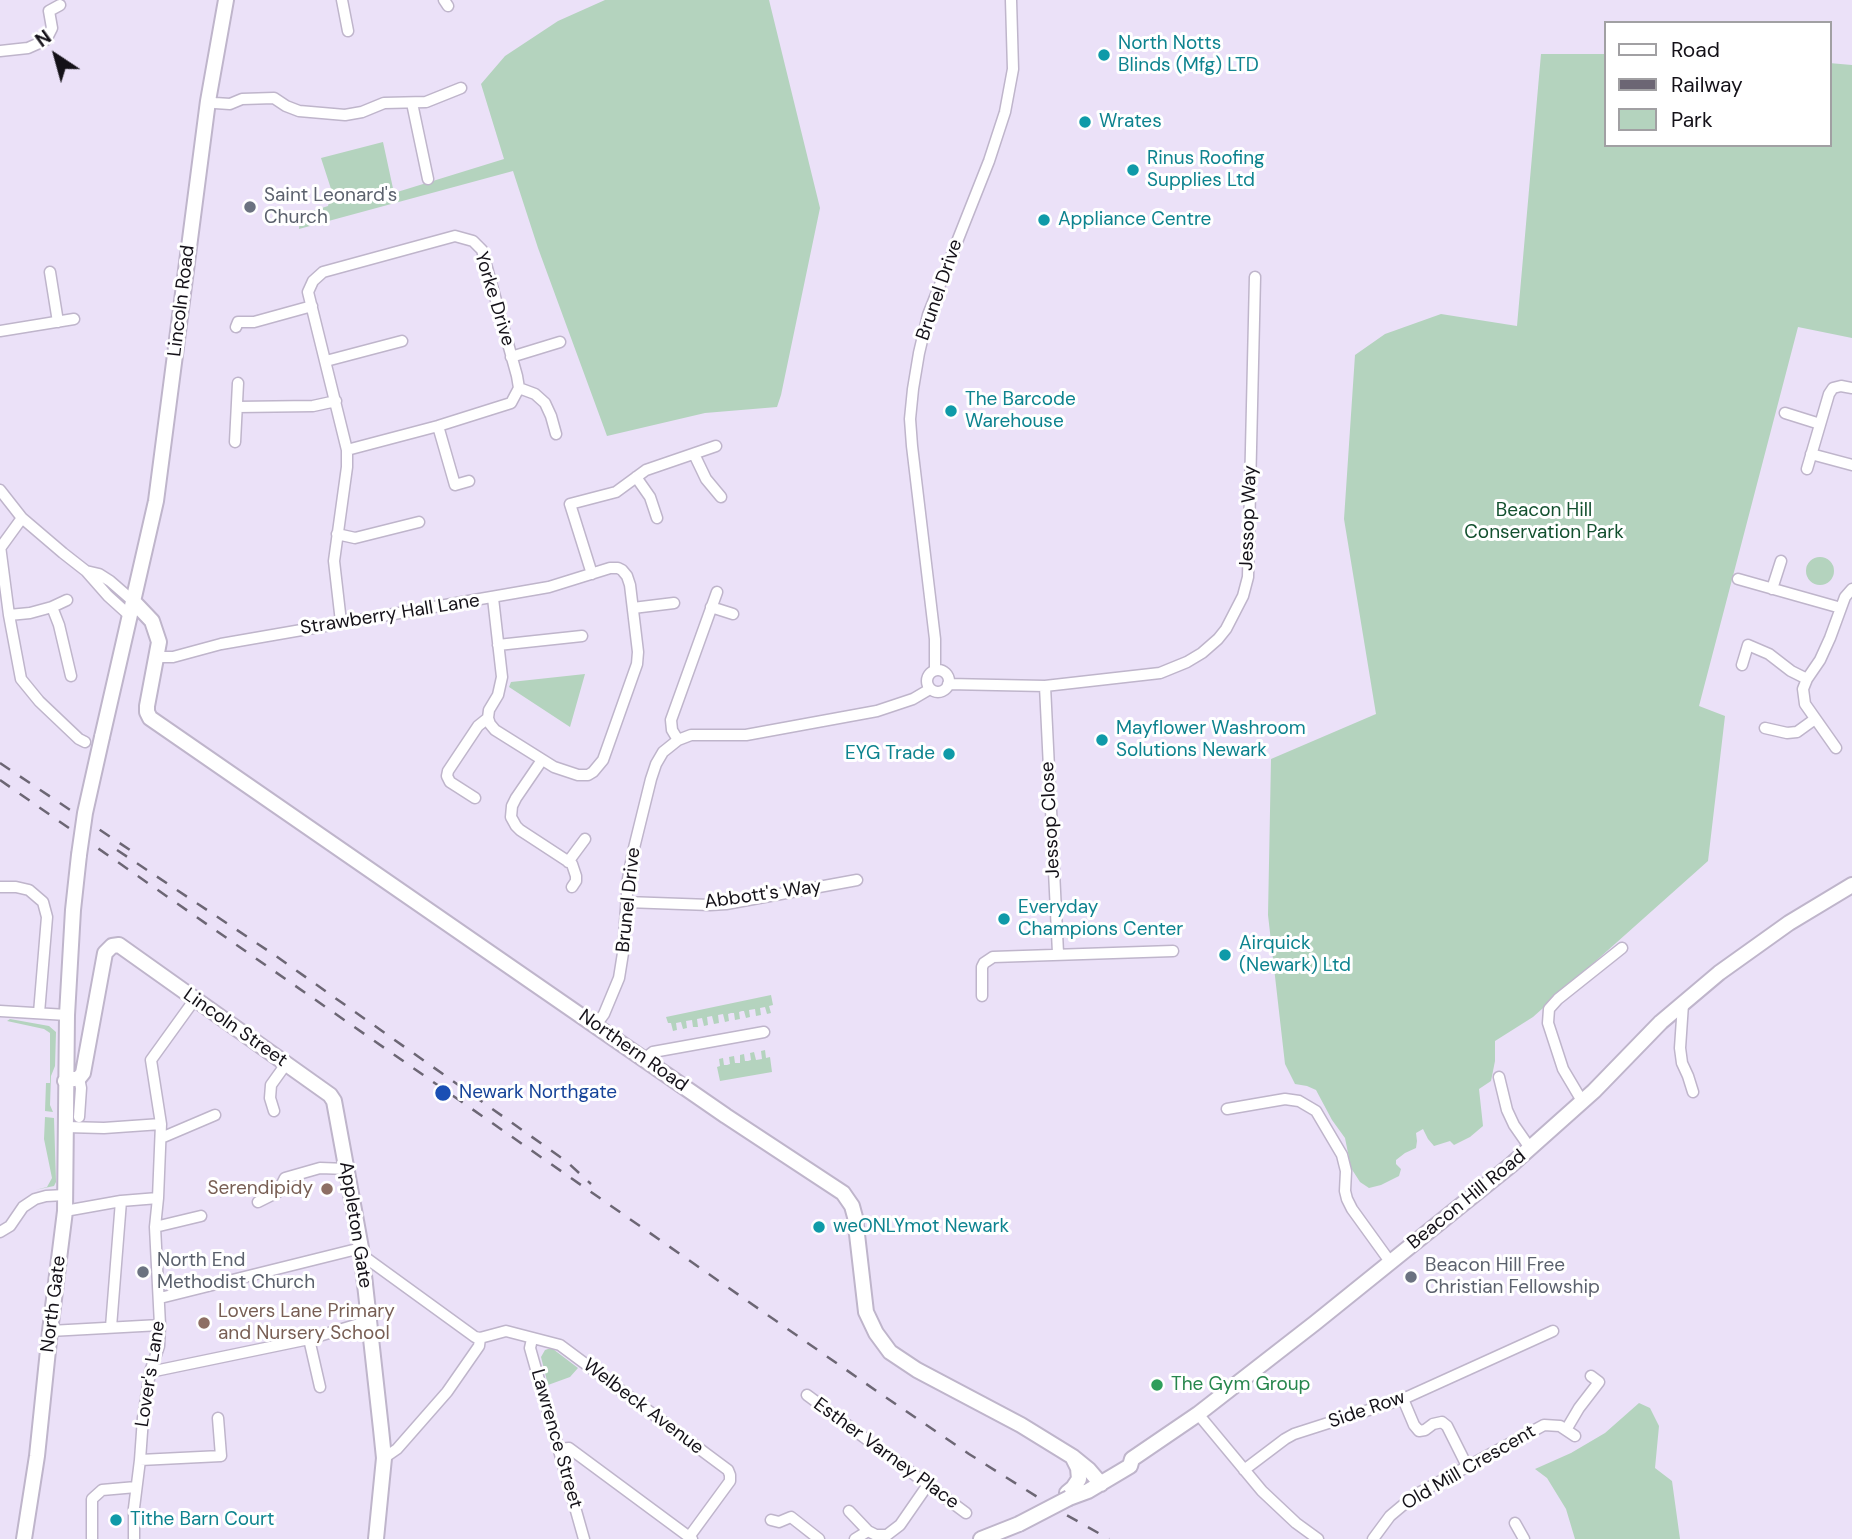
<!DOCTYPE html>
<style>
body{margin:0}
#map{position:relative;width:1852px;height:1539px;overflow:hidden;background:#ebe1f8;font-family:"DM Sans",sans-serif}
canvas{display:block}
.legend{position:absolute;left:1604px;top:21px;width:228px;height:126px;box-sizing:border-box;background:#fff;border:2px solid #a1a0a3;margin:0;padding:9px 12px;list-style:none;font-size:21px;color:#141118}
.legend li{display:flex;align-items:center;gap:14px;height:35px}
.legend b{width:35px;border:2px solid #a1a0a3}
.north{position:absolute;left:21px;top:21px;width:70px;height:70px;-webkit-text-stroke:5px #fff;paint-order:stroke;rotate:324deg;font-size:19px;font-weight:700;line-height:28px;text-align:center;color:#141118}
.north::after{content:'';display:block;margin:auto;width:24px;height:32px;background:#141118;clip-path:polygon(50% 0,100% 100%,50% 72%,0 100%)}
</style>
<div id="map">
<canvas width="1852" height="1539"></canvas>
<ul class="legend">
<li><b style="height:9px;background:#fff"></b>Road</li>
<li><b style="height:9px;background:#6c6674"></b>Railway</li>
<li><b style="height:19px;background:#b4d3be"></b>Park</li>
</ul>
<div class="north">N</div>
</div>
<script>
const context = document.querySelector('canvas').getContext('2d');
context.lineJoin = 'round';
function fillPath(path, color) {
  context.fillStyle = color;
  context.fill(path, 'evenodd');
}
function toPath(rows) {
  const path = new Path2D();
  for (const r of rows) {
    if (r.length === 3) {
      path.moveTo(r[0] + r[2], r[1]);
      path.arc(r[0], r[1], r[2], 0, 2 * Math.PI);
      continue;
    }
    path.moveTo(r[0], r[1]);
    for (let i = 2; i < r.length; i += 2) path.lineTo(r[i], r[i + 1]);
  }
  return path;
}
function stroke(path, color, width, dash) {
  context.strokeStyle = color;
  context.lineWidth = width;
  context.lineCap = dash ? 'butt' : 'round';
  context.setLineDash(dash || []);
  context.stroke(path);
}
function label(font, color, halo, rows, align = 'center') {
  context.font = font + ' "DM Sans",sans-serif';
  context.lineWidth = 6;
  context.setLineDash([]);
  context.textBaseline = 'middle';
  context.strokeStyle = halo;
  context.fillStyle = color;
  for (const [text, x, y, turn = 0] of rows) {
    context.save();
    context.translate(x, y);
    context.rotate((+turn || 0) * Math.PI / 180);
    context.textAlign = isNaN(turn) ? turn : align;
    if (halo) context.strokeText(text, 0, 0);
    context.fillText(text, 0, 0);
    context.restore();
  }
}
fillPath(toPath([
 [605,0,769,0,820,208,781,395,777,407,705,413,607,436,538,248,513,171,299,229,300,215,328,206,332,192,321,158,383,142,394,193,504,159,481,84,505,56,558,21],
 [1541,54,1605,54,1605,145,1829,145,1829,63,1852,65,1852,338,1798,327,1699,706,1725,716,1708,861,1533,1017,1495,1041,1495,1061,1491,1081,1479,1089,1483,1126,1470,1137,1454,1145,1450,1141,1434,1146,1428,1139,1423,1129,1416,1133,1417,1141,1416,1148,1405,1153,1396,1160,1396,1164,1401,1169,1399,1176,1381,1185,1369,1188,1360,1182,1351,1168,1345,1138,1332,1120,1316,1090,1307,1086,1295,1084,1285,1064,1268,915,1271,759,1376,714,1344,519,1355,355,1385,334,1441,314,1517,326],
 [1820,571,14],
 [585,674,570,727,509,687,511,682],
 [771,995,773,1005,769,1006,771,1013,767,1014,765,1007,760,1008,761,1015,756,1016,755,1009,749,1010,750,1017,746,1018,744,1011,742,1011,739,1012,740,1019,735,1020,734,1013,731,1013,728,1014,729,1021,725,1022,723,1014,718,1015,719,1023,714,1024,712,1016,707,1017,708,1025,704,1026,702,1018,697,1019,698,1027,693,1027,692,1020,686,1021,687,1028,683,1029,681,1022,676,1023,677,1030,673,1031,671,1023,668,1023,666,1017],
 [10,1019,49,1026,56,1032,55,1066,51,1076,50,1105,53,1112,45,1111,46,1083,50,1083,50,1033,44,1029,7,1021],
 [765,1050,766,1058,770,1057,772,1072,720,1081,717,1067,720,1066,719,1059,723,1058,724,1065,727,1065,730,1064,729,1057,734,1056,735,1063,740,1063,740,1055,744,1054,745,1061,748,1061,751,1060,750,1053,754,1052,756,1060,762,1059,761,1051],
 [45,1117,54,1118,56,1182,54,1186,35,1190,47,1187,52,1178,44,1139],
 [548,1349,553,1349,578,1368,570,1377,548,1385,541,1357,545,1350],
 [1639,1403,1650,1408,1659,1426,1655,1468,1672,1481,1680,1539,1575,1539,1566,1509,1547,1478,1535,1469,1571,1453,1605,1433]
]), '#b4d3be');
const street = toPath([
 [342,0,348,31],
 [444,0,448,6],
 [0,51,28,48,46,40,52,28,49,11,60,5],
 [208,101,215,103,230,104,242,99,274,98,286,106,299,111,345,115,362,112,384,103,426,102,461,88],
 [412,103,428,179],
 [50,272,58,322],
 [236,327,238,322,254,322,312,306],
 [0,331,74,319],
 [511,357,560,342],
 [326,361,402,341],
 [519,388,535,394,545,403,551,416,556,434],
 [237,407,313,406,336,401],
 [1785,413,1820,424],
 [438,426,455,485,469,481],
 [235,442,238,383],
 [694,454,706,479,721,497],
 [1811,454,1852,465],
 [1807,469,1829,394,1833,388,1841,386,1852,388],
 [636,477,650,497,657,518],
 [0,490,22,518,63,553,86,571,99,574,110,581,133,601],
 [337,534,355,538,419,522],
 [0,546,9,615,21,679,39,701,79,739,85,742],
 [1,547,22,518],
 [86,571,108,596,129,615],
 [592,574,570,504,616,492,646,470,716,446],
 [1738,579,1841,608],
 [1772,589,1781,561],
 [52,607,67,600],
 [711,607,733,614],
 [633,608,674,603],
 [9,615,30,613,52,607,59,625,71,676],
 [341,622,334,561,347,467,347,450,308,292,313,281,323,272,455,236,473,241,482,250,517,376,519,388,511,403,438,426,347,450],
 [498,645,582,636],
 [157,657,173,657,221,644,549,587,610,568,618,568,622,570,627,576,630,585,638,652,637,664,603,760,593,772,588,775,578,775,554,767,495,730,490,724,488,718,489,710,498,695,502,677,493,598],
 [1742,665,1748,645,1769,654,1791,671,1807,679],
 [935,670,935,639,912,446,910,419,913,389,919,353,928,315,989,161,1005,112,1013,69,1011,0],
 [938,681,11],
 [948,684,1045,686,1160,673,1187,662,1202,653,1218,639,1226,629,1243,596,1248,577,1255,277],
 [1045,686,1058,953],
 [1765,728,1787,733,1797,732,1815,719],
 [678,740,672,730,671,720,717,592],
 [1836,748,1805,704,1803,689,1807,679,1820,660,1830,638,1845,597,1852,589],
 [542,760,516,798,512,806,511,817,516,826,520,830,572,864,576,876,576,881,572,887],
 [475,798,450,782,447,776,448,771,478,726,488,718],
 [568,862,585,839],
 [0,887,16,887,29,890,43,902,47,917,39,1013],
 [626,902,710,905,726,904,857,880],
 [982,996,982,967,984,963,993,957,1173,951],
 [1683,1004,1680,1048,1682,1063,1688,1076,1693,1092],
 [0,1011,67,1015],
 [596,1025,604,1014,619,978,623,953,628,879,633,852,651,779,656,764,663,752,678,740,691,735,746,735,877,711,913,699,930,689],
 [644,1059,653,1052,764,1032],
 [1499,1077,1507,1110,1514,1125,1530,1148],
 [79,1078,81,1088,79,1117],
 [1582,1101,1563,1069,1548,1023,1549,1009,1558,999,1622,948],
 [1227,1109,1285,1099,1299,1101,1316,1111,1342,1155,1346,1171,1345,1191,1347,1199,1352,1209,1391,1263],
 [274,1111,270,1098,271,1085,286,1064],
 [66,1127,104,1128,161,1124],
 [161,1138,215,1115],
 [258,1202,278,1192,285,1178,320,1168,347,1169],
 [65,1211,121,1201,158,1198],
 [155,1227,201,1216],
 [0,1232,10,1226,23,1207,35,1199,46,1196,65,1195],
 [362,1255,475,1337,480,1338],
 [160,1298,361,1248],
 [111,1327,121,1201],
 [50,1331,160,1325],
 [480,1338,506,1331,560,1345,728,1470,730,1475,730,1481,689,1537],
 [309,1339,320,1387],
 [532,1339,530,1348,584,1539],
 [150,1372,309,1339,369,1321],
 [807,1395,966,1513],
 [1403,1399,1414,1425,1419,1431,1425,1430,1433,1424,1442,1422,1447,1426,1467,1466],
 [1198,1414,1262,1491,1296,1523,1318,1539],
 [1566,1430,1579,1408,1599,1382,1591,1376],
 [559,1449,569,1448,692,1539],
 [384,1458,397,1449,447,1392,479,1346,480,1338],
 [140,1460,221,1456,218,1418],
 [1244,1470,1285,1439,1294,1434,1403,1399,1553,1331],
 [849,1511,868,1531,855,1539],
 [771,1520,779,1522,791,1517,819,1539],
 [1515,1523,1524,1539],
 [868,1531,876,1535,887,1535,900,1525,927,1486],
 [92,1539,92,1499,102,1490,136,1487],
 [134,1539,134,1508,140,1460,143,1418,150,1372,159,1346,160,1325,155,1227,158,1198,161,1124,151,1060,195,999],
 [1373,1539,1390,1516,1415,1495,1544,1425,1560,1426,1575,1436]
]);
const secondary = toPath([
 [133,601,152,621,159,642,147,706,147,712,150,718,726,1116,843,1193,852,1206,855,1217,866,1312,876,1333,890,1352,917,1370,1021,1425,1073,1457,1089,1470,1101,1484],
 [102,737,156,501,208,101,226,0],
 [65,1081,79,1078,83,1073,105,953,112,946,119,945,330,1095,334,1101,361,1248,381,1429,384,1458,376,1539],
 [1067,1493,1073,1488,1079,1479,1078,1468,1073,1458],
 [1069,1498,1088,1491,1130,1466,1132,1459,1198,1414,1315,1323,1511,1165,1594,1091,1661,1022,1719,973,1789,923,1852,885],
 [24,1539,37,1456,50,1331,65,1211,67,1015,73,910,79,855],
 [981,1539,1019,1524]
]);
stroke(street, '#bfb5cb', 13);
stroke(secondary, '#bfb5cb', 18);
stroke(street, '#fff', 10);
stroke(secondary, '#fff', 14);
stroke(toPath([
 [0,763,130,850],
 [0,780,878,1392,969,1454,1063,1513,1109,1539],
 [117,850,273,954,566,1161,591,1184]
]), '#6c6674', 2.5, [12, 12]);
const secondaryBridge = toPath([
 [79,855,85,813,102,737],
 [1019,1524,1069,1498]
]);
stroke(secondaryBridge, '#bfb5cb', 18, []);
stroke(secondaryBridge, '#fff', 14);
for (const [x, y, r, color] of [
 [1104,55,7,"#0f9aa8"],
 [1085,122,7,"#0f9aa8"],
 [1133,170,7,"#0f9aa8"],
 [250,207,7,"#6b7280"],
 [1044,220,7,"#0f9aa8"],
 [951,411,7,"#0f9aa8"],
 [1102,740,7,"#0f9aa8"],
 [949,754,7,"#0f9aa8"],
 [1004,919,7,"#0f9aa8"],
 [1225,955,7,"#0f9aa8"],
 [443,1093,9,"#1a4fb4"],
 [327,1189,7,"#8d6e63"],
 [819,1227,7,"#0f9aa8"],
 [143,1272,7,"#6b7280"],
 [1411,1277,7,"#6b7280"],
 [204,1323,7,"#8d6e63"],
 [1157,1385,7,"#2e9e5b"],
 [116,1520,7,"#0f9aa8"]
]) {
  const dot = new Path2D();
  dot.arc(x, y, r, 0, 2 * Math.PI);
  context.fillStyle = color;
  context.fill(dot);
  stroke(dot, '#fff', 2.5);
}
label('19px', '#0d838f', '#fff', [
 ["North Notts",1118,44],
 ["Blinds (Mfg) LTD",1118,66],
 ["Wrates",1099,122],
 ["Rinus Roofing",1147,159],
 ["Supplies Ltd",1147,181],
 ["Appliance Centre",1058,220],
 ["The Barcode",965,400],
 ["Warehouse",965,422],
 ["Mayflower Washroom",1116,729],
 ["Solutions Newark",1116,751],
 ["EYG Trade",935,754,"right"],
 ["Everyday",1018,908],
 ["Champions Center",1018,930],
 ["Airquick",1239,944],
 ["(Newark) Ltd",1239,966],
 ["weONLYmot Newark",833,1227],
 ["Tithe Barn Court",130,1520]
], 'left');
label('19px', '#5b616d', '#fff', [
 ["Saint Leonard's",264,196],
 ["Church",264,218],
 ["North End",157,1261],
 ["Methodist Church",157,1283],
 ["Beacon Hill Free",1425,1266],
 ["Christian Fellowship",1425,1288]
], 'left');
label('19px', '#141118', '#fff', [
 ["Brunel Drive",940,290,-71],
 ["Yorke Drive",494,299,73],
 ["Lincoln Road",182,301,-83],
 ["Jessop Way",1249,518,-88],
 ["Strawberry Hall Lane",390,615,-9],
 ["Jessop Close",1051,820,-93],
 ["Abbott's Way",763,895,-8],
 ["Brunel Drive",629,900,-84],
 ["Lincoln Street",235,1028,35],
 ["Northern Road",633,1051,35],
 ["Beacon Hill Road",1467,1200,-39],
 ["Appleton Gate",355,1225,81],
 ["North Gate",54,1304,-83],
 ["Lover's Lane",151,1374,-81],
 ["Welbeck Avenue",643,1407,37],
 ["Side Row",1367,1410,-19],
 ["Lawrence Street",556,1439,74],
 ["Esther Varney Place",886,1454,36],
 ["Old Mill Crescent",1469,1468,-30]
]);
label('19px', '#13502f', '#fff', [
 ["Beacon Hill",1544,511],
 ["Conservation Park",1544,533]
]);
label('19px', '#164399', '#fff', [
 ["Newark Northgate",459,1093]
], 'left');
label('19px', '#785e54', '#fff', [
 ["Serendipidy",313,1189],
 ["Lovers Lane Primary",218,1312,"left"],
 ["and Nursery School",218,1334,"left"]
], 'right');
label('19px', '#27864d', '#fff', [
 ["The Gym Group",1171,1385]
], 'left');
</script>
